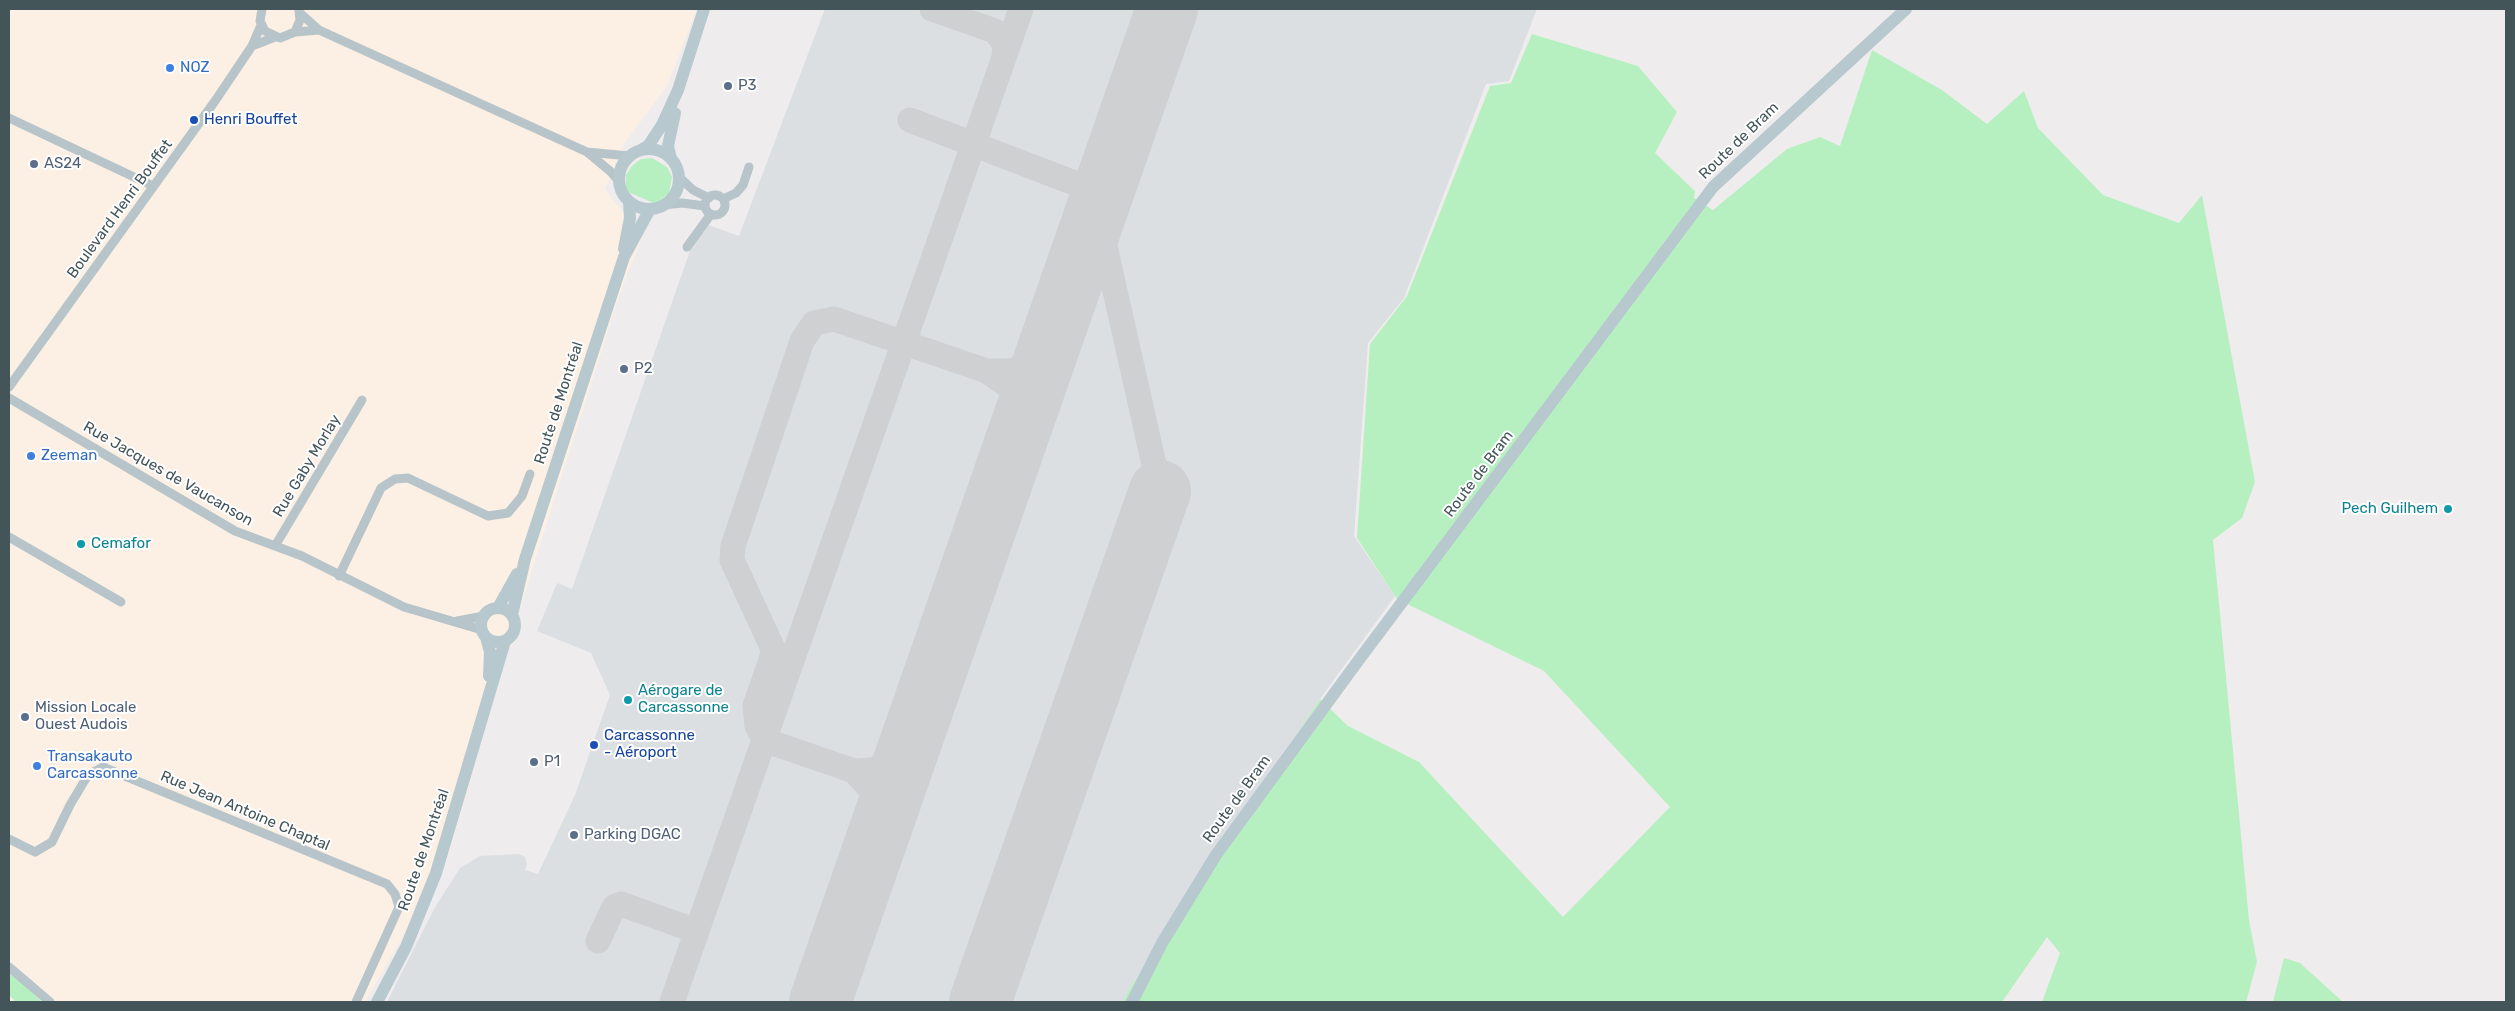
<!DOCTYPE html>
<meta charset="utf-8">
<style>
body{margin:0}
#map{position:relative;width:2515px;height:1011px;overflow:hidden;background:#efeced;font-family:Rubik,sans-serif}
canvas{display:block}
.frame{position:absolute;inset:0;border:10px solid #44555a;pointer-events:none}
</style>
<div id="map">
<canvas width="2515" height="1011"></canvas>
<div class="frame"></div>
</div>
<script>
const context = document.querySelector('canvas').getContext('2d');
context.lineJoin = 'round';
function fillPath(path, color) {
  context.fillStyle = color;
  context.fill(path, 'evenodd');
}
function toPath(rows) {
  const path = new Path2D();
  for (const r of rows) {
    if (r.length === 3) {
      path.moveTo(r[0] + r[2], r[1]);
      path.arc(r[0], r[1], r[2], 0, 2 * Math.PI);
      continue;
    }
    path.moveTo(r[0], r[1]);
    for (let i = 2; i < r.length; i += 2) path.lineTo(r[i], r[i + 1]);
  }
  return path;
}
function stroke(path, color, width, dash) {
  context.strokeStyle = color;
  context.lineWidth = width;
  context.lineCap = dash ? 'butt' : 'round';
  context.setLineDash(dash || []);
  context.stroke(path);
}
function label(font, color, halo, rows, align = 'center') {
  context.font = font + ' Rubik,sans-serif';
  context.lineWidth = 4;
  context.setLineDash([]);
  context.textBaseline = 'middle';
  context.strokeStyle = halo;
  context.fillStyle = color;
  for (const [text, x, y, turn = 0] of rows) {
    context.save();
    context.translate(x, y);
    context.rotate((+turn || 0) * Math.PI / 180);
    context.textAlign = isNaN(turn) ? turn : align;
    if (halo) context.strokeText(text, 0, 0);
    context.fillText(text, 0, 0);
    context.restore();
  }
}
fillPath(toPath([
 [9,9,697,9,667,86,624,144,605,189,642,237,617,302,528,583,447,860,365,1002,9,1002]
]), '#fcefe3');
fillPath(toPath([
 [825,9,1537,9,1509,81,1486,84,1404,298,1368,343,1354,536,1395,596,1320,699,1128,991,1123,1002,387,1002,435,907,460,868,480,856,519,854,525,857,527,864,525,870,538,874,575,795,610,695,591,653,537,631,557,583,572,589,700,222,739,236]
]), '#dbdfe1');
fillPath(toPath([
 [1532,34,1638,66,1677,112,1655,153,1695,191,1694,198,1713,210,1787,149,1820,137,1840,146,1872,50,1942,90,1987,124,2024,91,2038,128,2103,195,2179,223,2202,195,2255,482,2242,518,2213,540,2249,920,2257,962,2246,1002,2042,1002,2060,953,2047,937,2002,1002,1123,1002,1128,991,1320,699,1348,726,1419,762,1563,917,1670,807,1544,671,1397,599,1357,538,1370,344,1407,296,1490,86,1511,83],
 [652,158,667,167,672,177,669,193,656,204,628,192,626,187,626,175,632,166,641,159],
 [2284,958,2300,963,2343,1002,2273,1002],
 [9,973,22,983,42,1002,16,1002,9,995]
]), '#b7f0c0');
stroke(toPath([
 [932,9,995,31,1005,45,1004,57],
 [910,120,1077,184,1091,195,1097,211,1160,491],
 [1077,184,1096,184,1111,169],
 [987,371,1010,371,1024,367,1036,360,1051,342],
 [911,742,900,756,892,762,872,770,854,771,764,740,757,726,755,706,774,651,732,560,733,546,802,341,814,323,834,319,987,371,1007,385,1017,398,1021,415,1020,431],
 [854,771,875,794,879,805,881,827],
 [598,941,612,911,615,906,621,904,688,928,693,928,699,923],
 [672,1002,1021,9]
]), '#ced0d2', 25);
stroke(toPath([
 [820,1002,1167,9],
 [980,1002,1160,491]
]), '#ced0d2', 62);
stroke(toPath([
 [262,9,260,21,265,31,280,38,295,32,300,20,299,11],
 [300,13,319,30,587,152,610,171,619,181],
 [295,32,319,30],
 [252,46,275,37],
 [9,118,153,186],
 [587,152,629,156],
 [678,176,693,190,709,198],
 [715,205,10],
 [723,199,736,193,743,185,749,167],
 [664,205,682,203,705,206],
 [687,247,711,214],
 [9,387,215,101,252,46,261,25],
 [9,398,235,531,302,556,404,607,482,630],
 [9,537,121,602],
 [275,546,362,400],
 [339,576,381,488,395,479,408,478,488,516,508,513,522,496,530,474],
 [457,621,484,616],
 [9,839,35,852,52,842,70,805,88,775,103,767,387,884,395,894,399,907,356,1002],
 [9,967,50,1002]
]), '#b7c5ca', 9);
stroke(toPath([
 [649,179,30],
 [641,150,648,146,662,125,678,90,704,9],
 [671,159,668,146,675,113],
 [624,249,630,218,629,202],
 [498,608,517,574],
 [498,625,17],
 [512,615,525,559,624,257,650,209],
 [486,637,490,652,489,676],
 [377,1002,406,947,436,873,505,641],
 [1132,1002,1162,943,1216,855,1358,661,1713,187,1906,9]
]), '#b7c8cf', 12);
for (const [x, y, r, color] of [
 [170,68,5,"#3f7fe0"],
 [728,86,5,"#5c6f8a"],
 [194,120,5,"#1a4fb4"],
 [34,164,5,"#5c6f8a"],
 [624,369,5,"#5c6f8a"],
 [31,456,5,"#3f7fe0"],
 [2448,509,5,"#0f9aa8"],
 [81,544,5,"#0f9aa8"],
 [628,700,5,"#0f9aa8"],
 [25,717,5,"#5c6f8a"],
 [594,745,5,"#1a4fb4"],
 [534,762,5,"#5c6f8a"],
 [37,766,5,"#3f7fe0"],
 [574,835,5,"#5c6f8a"]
]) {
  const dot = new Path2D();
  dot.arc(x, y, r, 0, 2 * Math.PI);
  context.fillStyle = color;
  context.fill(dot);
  stroke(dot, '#fff', 2);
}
label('15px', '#366cbe', '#fff', [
 ["NOZ",180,68],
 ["Zeeman",41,456],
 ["Transakauto",47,757],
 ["Carcassonne",47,774]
], 'left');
label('15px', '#4e5e75', '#fff', [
 ["P3",738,86],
 ["AS24",44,164],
 ["P2",634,369],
 ["Mission Locale",35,708],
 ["Ouest Audois",35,725],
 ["P1",544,762],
 ["Parking DGAC",584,835]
], 'left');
label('15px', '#164399', '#fff', [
 ["Henri Bouffet",204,120],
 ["Carcassonne",604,736],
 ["- Aéroport",604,753]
], 'left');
label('15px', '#44555a', '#fff', [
 ["Route de Bram",1739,141,-44],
 ["Boulevard Henri Bouffet",120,209,-54],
 ["Route de Montréal",559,403,-72],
 ["Rue Gaby Morlay",307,466,-59],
 ["Rue Jacques de Vaucanson",168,474,30],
 ["Route de Bram",1479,474,-53],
 ["Route de Bram",1237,799,-54],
 ["Rue Jean Antoine Chaptal",245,811,23],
 ["Route de Montréal",424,850,-71]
]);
label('15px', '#0d838f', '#fff', [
 ["Pech Guilhem",2438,509,"right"],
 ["Cemafor",91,544],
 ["Aérogare de",638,691],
 ["Carcassonne",638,708]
], 'left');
</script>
